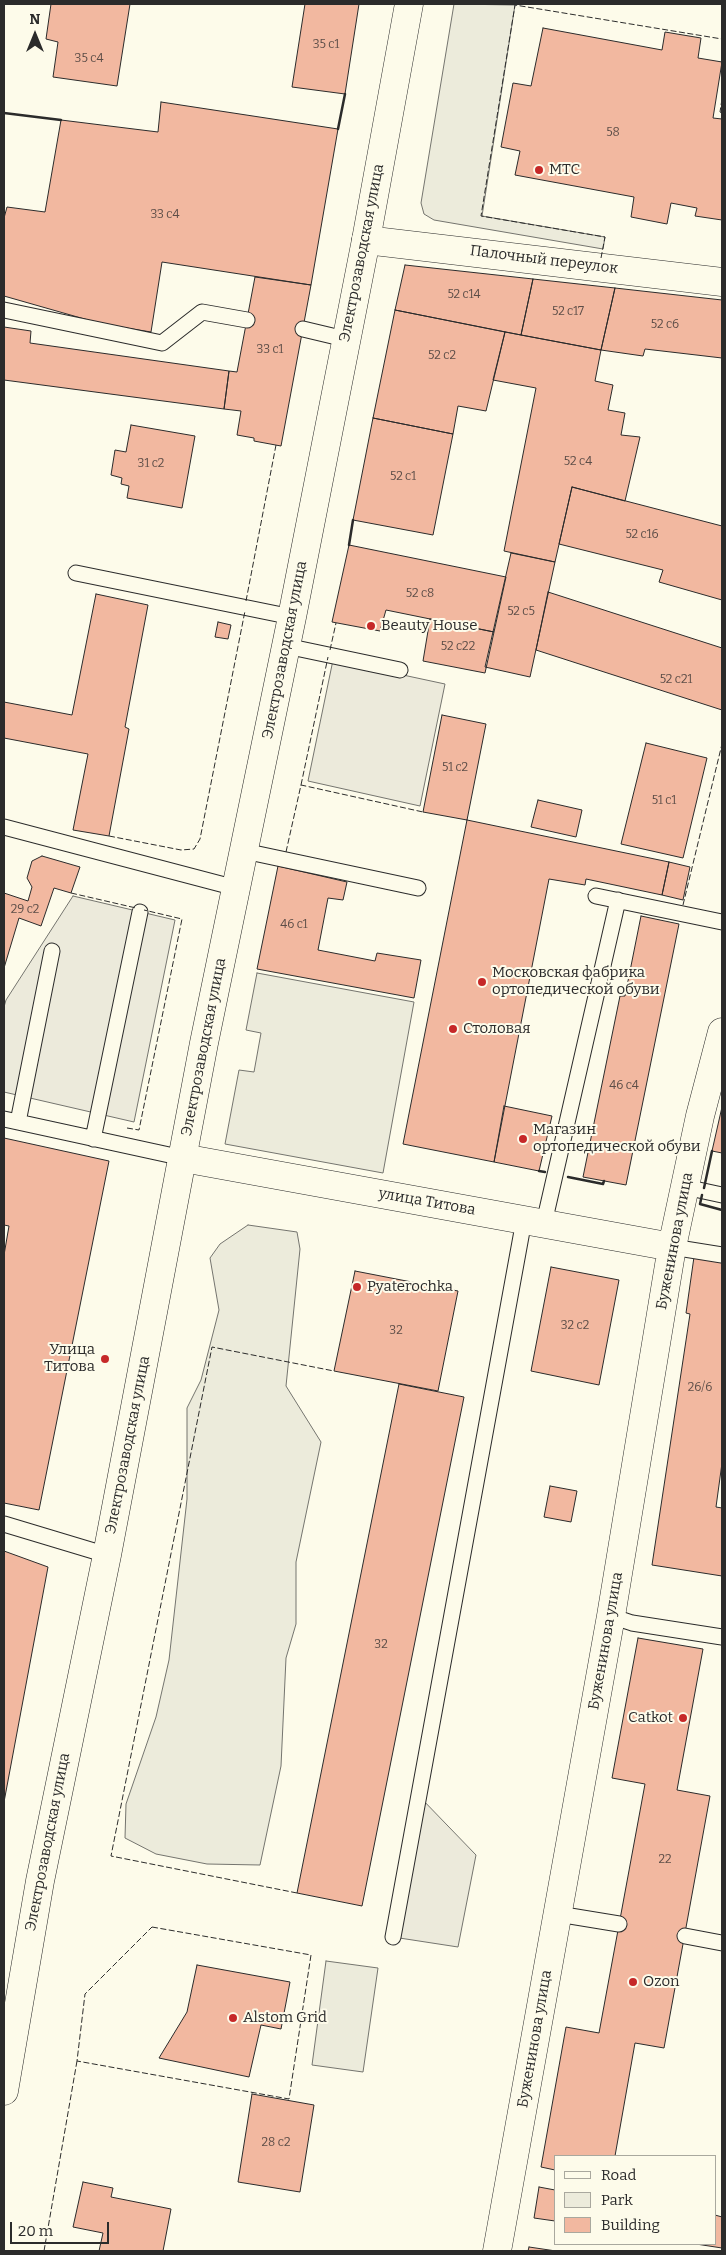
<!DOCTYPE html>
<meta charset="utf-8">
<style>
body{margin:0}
#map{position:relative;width:726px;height:2255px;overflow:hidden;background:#fdfbea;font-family:Bitter,serif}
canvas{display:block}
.frame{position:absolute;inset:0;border:5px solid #2b2b2b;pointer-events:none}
.legend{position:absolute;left:554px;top:2155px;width:162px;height:90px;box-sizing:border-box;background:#fdfbea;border:1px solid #a9a89e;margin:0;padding:6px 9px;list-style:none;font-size:15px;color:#2b2b2b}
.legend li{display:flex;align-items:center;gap:10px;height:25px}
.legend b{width:25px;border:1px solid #a9a89e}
.north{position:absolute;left:10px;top:10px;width:50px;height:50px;-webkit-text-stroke:4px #fdfbea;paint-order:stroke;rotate:0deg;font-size:14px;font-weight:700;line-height:20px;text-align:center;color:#2b2b2b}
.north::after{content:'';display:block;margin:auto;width:18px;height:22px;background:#2b2b2b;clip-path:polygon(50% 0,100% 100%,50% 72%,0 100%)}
.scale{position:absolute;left:10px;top:2222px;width:99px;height:22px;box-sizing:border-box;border:2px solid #2b2b2b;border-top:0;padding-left:6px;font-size:15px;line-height:18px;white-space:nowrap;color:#2b2b2b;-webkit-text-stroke:4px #fdfbea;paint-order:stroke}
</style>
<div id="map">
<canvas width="726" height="2255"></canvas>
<div class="frame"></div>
<ul class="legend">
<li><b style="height:6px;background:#fdfbea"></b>Road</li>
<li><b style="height:14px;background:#ecebdb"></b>Park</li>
<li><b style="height:14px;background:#f2b8a0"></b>Building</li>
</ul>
<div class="north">N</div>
<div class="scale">20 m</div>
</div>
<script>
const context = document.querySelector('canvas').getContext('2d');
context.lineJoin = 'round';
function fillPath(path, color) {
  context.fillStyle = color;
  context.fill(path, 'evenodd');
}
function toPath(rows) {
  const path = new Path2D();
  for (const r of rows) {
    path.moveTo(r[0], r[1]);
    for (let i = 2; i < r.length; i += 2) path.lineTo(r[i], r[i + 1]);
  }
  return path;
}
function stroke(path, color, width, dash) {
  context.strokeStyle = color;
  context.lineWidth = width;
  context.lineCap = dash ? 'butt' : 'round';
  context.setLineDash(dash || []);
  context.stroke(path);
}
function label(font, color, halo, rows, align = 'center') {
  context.font = font + ' Bitter,serif';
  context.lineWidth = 4;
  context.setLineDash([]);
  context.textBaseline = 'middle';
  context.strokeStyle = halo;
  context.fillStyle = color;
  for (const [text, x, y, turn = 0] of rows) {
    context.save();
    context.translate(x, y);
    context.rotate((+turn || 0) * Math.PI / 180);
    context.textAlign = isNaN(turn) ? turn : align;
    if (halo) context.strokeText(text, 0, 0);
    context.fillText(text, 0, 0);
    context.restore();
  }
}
const green = toPath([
 [454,4,515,5,482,216,605,237,603,249,434,220,424,214,421,203,454,4],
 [257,973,414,1002,383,1173,225,1144,239,1070,254,1072,261,1033,246,1030,257,973],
 [248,1225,297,1232,300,1249,286,1386,321,1442,296,1562,296,1624,286,1658,281,1766,260,1865,207,1864,156,1854,125,1838,126,1804,156,1717,169,1660,187,1499,187,1408,201,1380,219,1310,210,1258,220,1244,248,1225],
 [326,1961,378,1968,363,2072,312,2065,326,1961]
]);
fillPath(green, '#ecebdb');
stroke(green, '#74746e', 1);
const parking = toPath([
 [333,660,445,684,420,806,308,781,333,660],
 [73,896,175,920,134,1122,4,1092,4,1007,6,1000,73,896],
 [419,1796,476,1855,458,1947,393,1937,419,1796]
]);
fillPath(parking, '#eceadb');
stroke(parking, '#74746e', 1);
const building = toPath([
 [51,4,130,4,117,86,53,77,58,42,46,39,51,4],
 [305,4,359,4,345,94,292,87,305,4],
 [543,28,662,50,665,32,701,38,698,58,722,62,713,118,722,119,722,220,695,216,697,208,671,203,667,224,631,217,634,197,515,175,520,151,501,147,513,83,531,86,543,28],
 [161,102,338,129,311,285,162,262,151,332,102,324,4,296,4,218,7,207,45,212,61,120,158,132,161,102],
 [405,265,533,279,521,335,395,310,405,265],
 [255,277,311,285,281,446,254,441,254,438,237,435,241,411,224,409,229,371,237,372,255,277],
 [533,279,615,288,601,350,521,335,533,279],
 [615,288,722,300,722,358,645,349,643,356,601,350,615,288],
 [395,310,505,332,486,411,458,406,453,434,373,418,395,310],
 [4,327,31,331,30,343,229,371,224,409,4,380,4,327],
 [505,332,601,350,595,381,613,385,608,410,625,413,621,435,640,437,625,501,572,487,555,562,504,551,536,388,493,380,505,332],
 [373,418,453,434,433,535,353,520,373,418],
 [131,425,195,436,182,508,127,498,129,486,121,484,122,478,111,475,115,450,126,452,131,425],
 [572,487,722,526,722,600,659,582,663,570,559,544,572,487],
 [349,545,506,577,494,632,386,610,380,631,332,622,349,545],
 [511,553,555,562,530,677,485,667,511,553],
 [548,592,722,648,722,710,536,650,548,592],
 [96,594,148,605,125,727,129,729,109,836,73,830,88,754,4,738,4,702,72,715,96,594],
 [430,619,494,632,485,673,423,661,430,619],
 [218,622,231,625,228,639,215,637,218,622],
 [442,715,486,724,467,820,423,812,442,715],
 [646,743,707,758,683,858,621,844,646,743],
 [538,800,582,810,576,837,531,827,538,800],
 [467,820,669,862,662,895,586,879,585,885,549,879,494,1162,403,1144,467,820],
 [42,856,80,867,71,893,54,888,41,926,19,918,4,968,4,893,28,901,32,887,27,878,32,861,42,856],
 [669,862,690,867,683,900,662,895,669,862],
 [278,866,347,882,343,900,328,898,318,950,375,961,377,953,421,960,414,998,257,969,278,866],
 [641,916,679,924,626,1185,583,1177,620,996,625,996,641,916],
 [504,1106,552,1116,539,1171,494,1162,504,1106],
 [722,1107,722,1153,712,1151,722,1107],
 [4,1138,109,1161,39,1510,4,1503,4,1255,9,1226,4,1225,4,1138],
 [694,1257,722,1261,722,1463,716,1507,722,1508,722,1576,652,1565,690,1314,686,1313,694,1257],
 [551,1267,619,1280,599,1385,531,1371,551,1267],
 [355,1271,458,1291,438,1391,334,1371,355,1271],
 [399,1384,464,1397,362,1906,297,1893,399,1384],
 [550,1486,577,1491,571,1522,544,1517,550,1486],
 [4,1551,48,1567,4,1802,4,1551],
 [638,1638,703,1649,677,1790,710,1796,664,2048,635,2043,615,2156,555,2156,555,2170,541,2167,566,2027,599,2033,645,1784,612,1778,638,1638],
 [197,1965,290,1982,281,2029,261,2025,249,2077,159,2058,187,2012,197,1965],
 [252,2094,314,2105,300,2192,238,2182,252,2094],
 [83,2182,113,2188,111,2197,171,2209,163,2251,99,2251,103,2233,73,2227,83,2182],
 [539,2187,555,2190,555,2221,534,2218,539,2187],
 [715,2215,722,2217,722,2248,696,2244,715,2244,715,2215],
 [529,2247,556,2251,528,2251,529,2247]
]);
fillPath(building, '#f2b8a0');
stroke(building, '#2b2b2b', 1);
const service = toPath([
 [4,310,162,343,202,312,247,320],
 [303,329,345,339],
 [76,573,292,617],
 [286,646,400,670],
 [4,827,236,888],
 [244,851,418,888],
 [596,896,722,922],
 [4,1119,183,1158],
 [18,1122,52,951],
 [93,1139,140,912],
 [685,1187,722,1195],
 [544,1223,618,900],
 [672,1247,722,1255],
 [4,1524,107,1555],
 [611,1616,632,1623,722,1637],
 [558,1914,619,1924],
 [685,1936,722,1943],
 [393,1937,524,1220]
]);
const minor = toPath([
 [366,240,722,282],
 [183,1158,672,1247],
 [497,2251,611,1616,672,1247,700,1116,722,1032]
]);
const tertiary = toPath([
 [4,2091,40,1881,107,1555,204,1043,292,617,366,240,409,4]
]);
stroke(service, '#2b2b2b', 17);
stroke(minor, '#2b2b2b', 29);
stroke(tertiary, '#2b2b2b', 29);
stroke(service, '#fdfbea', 15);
stroke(minor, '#fdfbea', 28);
stroke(tertiary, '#fdfbea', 28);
stroke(toPath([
 [722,99,720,112,722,113],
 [601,258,605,237,481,216,515,5,722,39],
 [246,601,276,445],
 [330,650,336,623],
 [301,785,328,657],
 [109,836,181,850,194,849,200,839,245,611],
 [286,852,301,785,423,812],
 [71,893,136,908],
 [683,905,722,744],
 [127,1128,139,1130,182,919,144,910],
 [297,1893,111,1856,212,1347,334,1371],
 [152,1927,311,1955,289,2099,77,2061,85,1994,152,1927],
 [44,2251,77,2061]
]), '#2b2b2b', 1, [6, 2.5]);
stroke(toPath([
 [4,113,61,120],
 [338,129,345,94],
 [349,545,353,520],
 [539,1171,545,1172],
 [568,1177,603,1184,604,1181],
 [704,1188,712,1151],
 [702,1195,700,1204,722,1210]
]), '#2b2b2b', 2.5);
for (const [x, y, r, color] of [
 [539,170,5,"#c62828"],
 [371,626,5,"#c62828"],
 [482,982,5,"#c62828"],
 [453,1029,5,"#c62828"],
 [523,1139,5,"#c62828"],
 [357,1287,5,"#c62828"],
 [105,1359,5,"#c62828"],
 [683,1718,5,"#c62828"],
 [633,1982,5,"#c62828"],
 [233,2018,5,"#c62828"]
]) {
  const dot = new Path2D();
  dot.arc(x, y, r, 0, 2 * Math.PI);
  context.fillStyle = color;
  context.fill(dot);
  stroke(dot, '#fdfbea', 2);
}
label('12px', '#5d4e48', null, [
 ["35 с1",326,45],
 ["35 с4",89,59],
 ["58",613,133],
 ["33 с4",165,215],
 ["52 с14",464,295],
 ["52 с17",568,312],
 ["52 с6",665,325],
 ["33 с1",270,350],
 ["52 с2",442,356],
 ["52 с4",578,462],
 ["31 с2",151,464],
 ["52 с1",403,477],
 ["52 с16",642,535],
 ["52 с8",420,594],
 ["52 с5",521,612],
 ["52 с22",458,647],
 ["52 с21",676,680],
 ["51 с2",455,768],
 ["51 с1",664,801],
 ["29 с2",25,910],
 ["46 с1",294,925],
 ["46 с4",624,1086],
 ["32 с2",575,1326],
 ["32",396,1331],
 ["26/6",700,1388],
 ["32",381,1645],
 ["22",665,1860],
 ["28 с2",276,2143]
]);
label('15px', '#2b2b2b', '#fdfbea', [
 ["МТС",549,170],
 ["Beauty House",381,626],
 ["Московская фабрика",492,973],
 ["ортопедической обуви",492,990],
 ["Столовая",463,1029],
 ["Магазин",533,1130],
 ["ортопедической обуви",533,1147],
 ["Pyaterochka",367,1287],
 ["Улица",95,1350,"right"],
 ["Титова",95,1367,"right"],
 ["Catkot",673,1718,"right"],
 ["Ozon",643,1982],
 ["Alstom Grid",243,2018]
], 'left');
label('15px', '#2b2b2b', '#fdfbea', [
 ["Электрозаводская улица",362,253,-79],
 ["Палочный переулок",544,260,7],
 ["Электрозаводская улица",285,650,-79],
 ["Электрозаводская улица",204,1047,-79],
 ["улица Титова",427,1202,10],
 ["Буженинова улица",675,1241,-79],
 ["Электрозаводская улица",128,1445,-79],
 ["Буженинова улица",606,1641,-80],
 ["Электрозаводская улица",48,1842,-79],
 ["Буженинова улица",535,2039,-80]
]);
</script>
